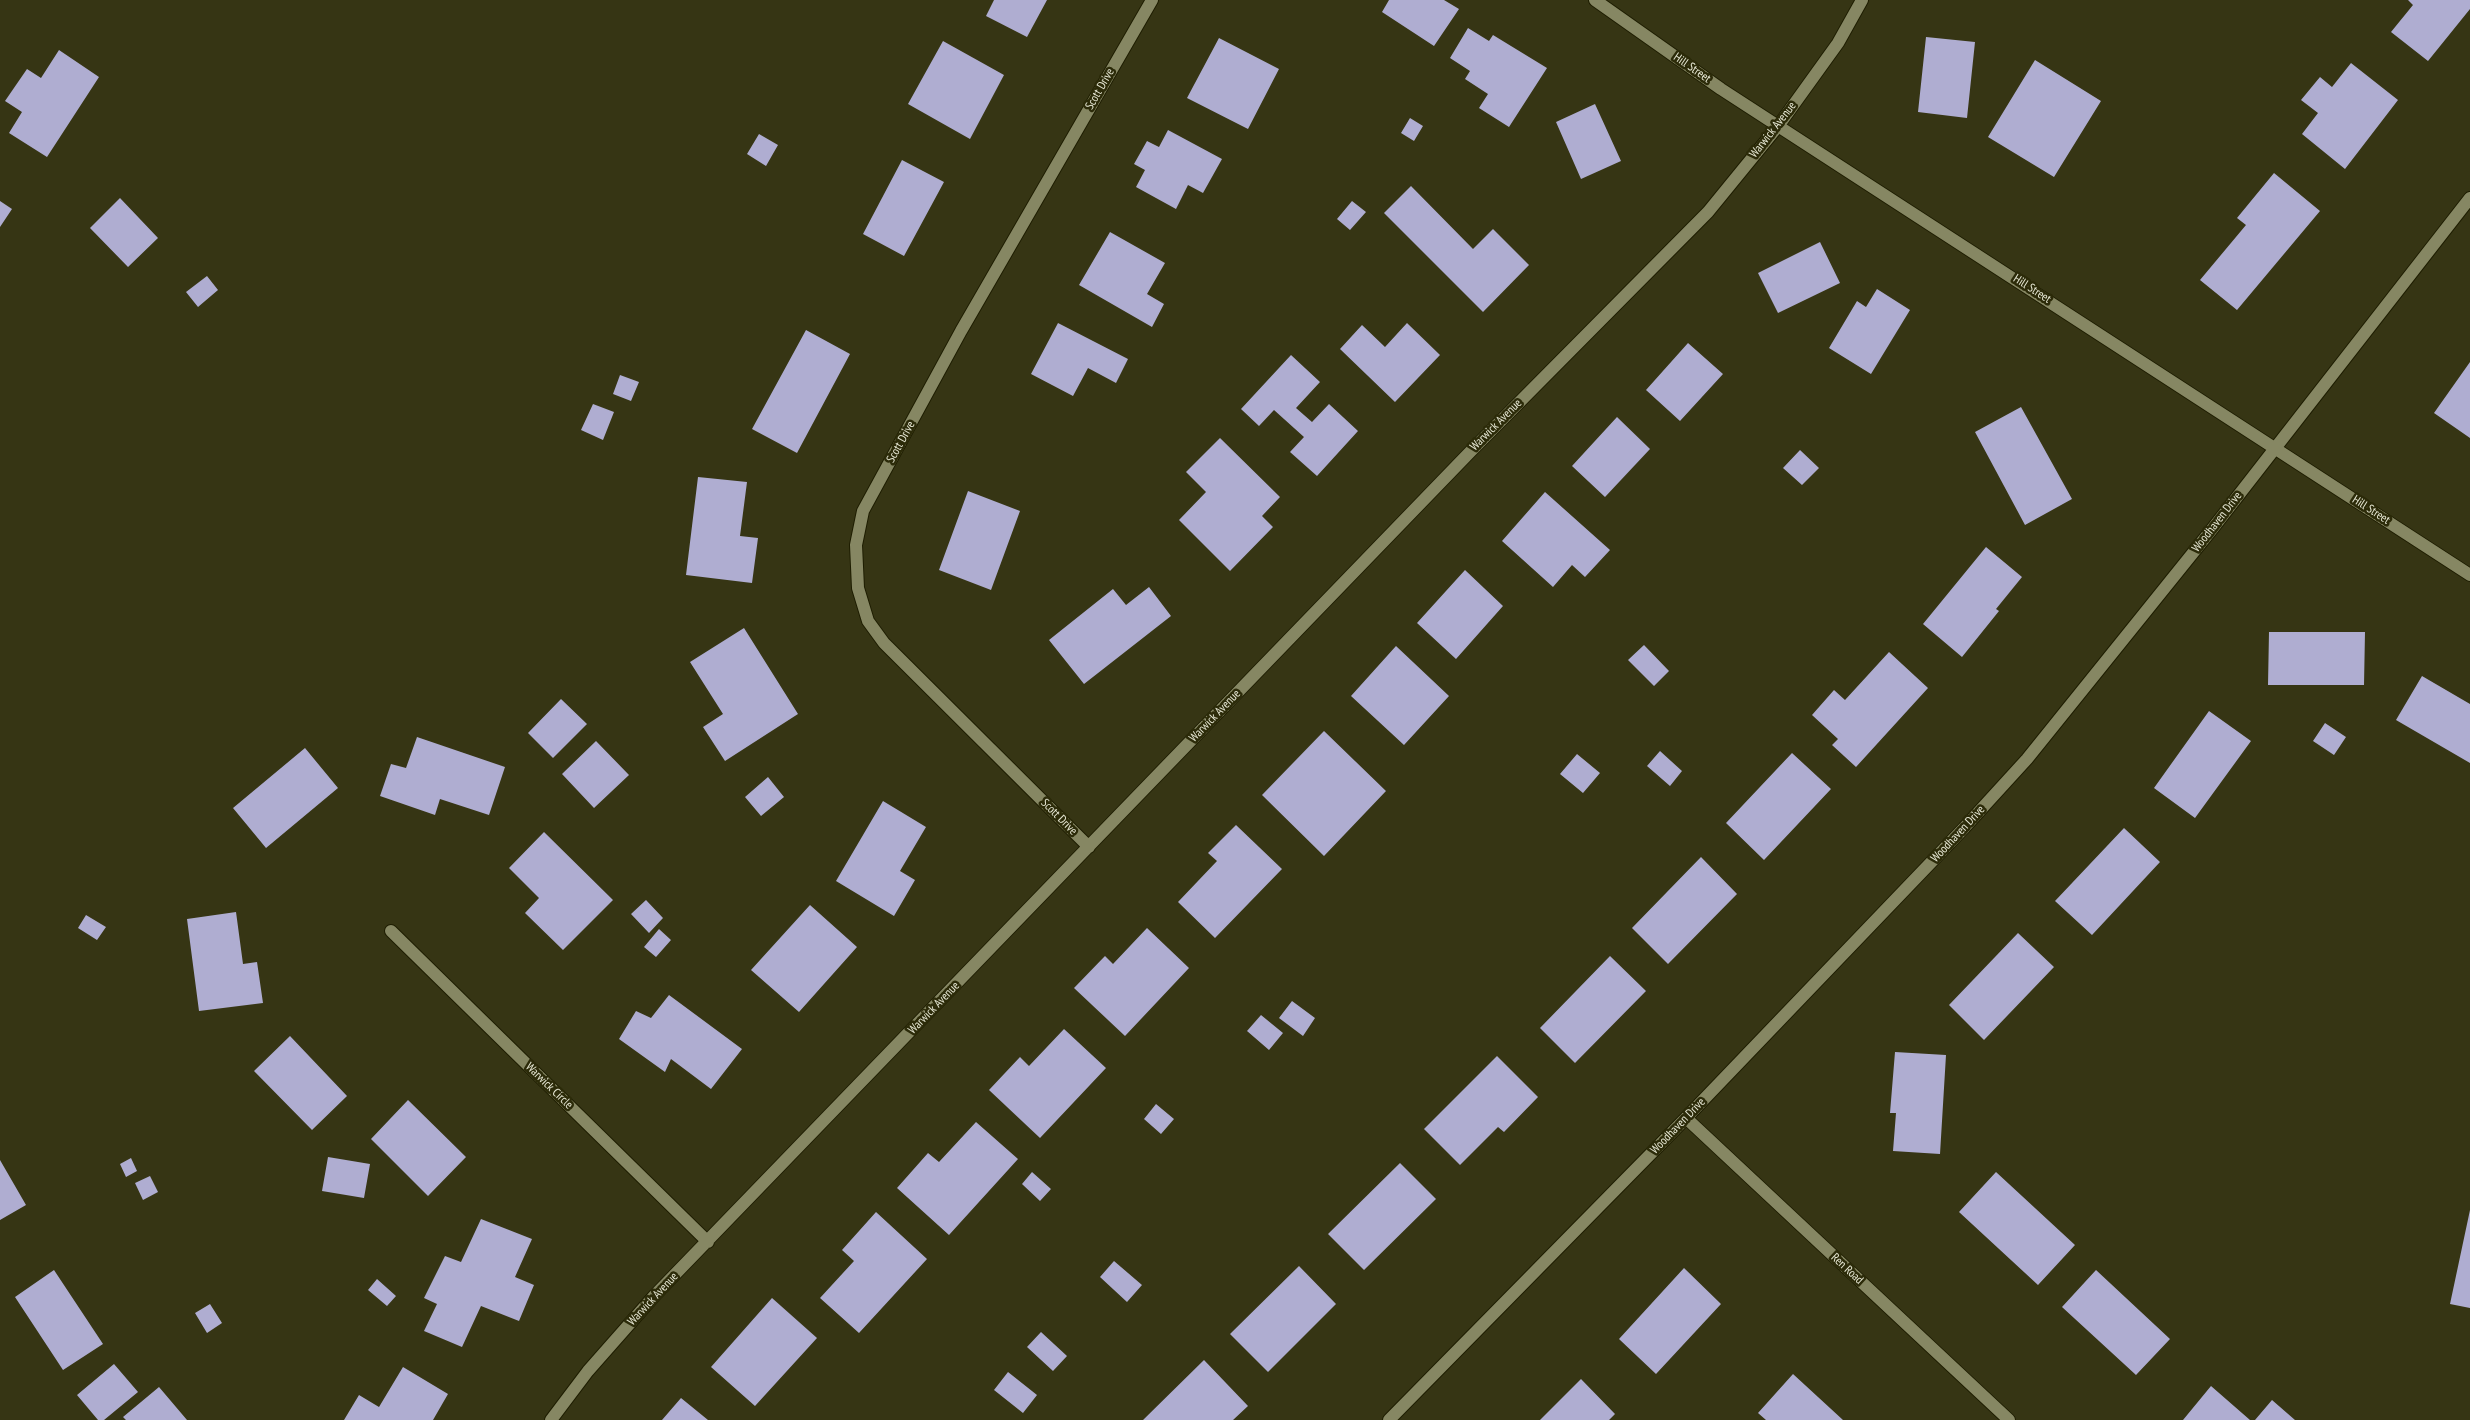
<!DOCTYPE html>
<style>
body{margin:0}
canvas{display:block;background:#363514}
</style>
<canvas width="2470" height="1420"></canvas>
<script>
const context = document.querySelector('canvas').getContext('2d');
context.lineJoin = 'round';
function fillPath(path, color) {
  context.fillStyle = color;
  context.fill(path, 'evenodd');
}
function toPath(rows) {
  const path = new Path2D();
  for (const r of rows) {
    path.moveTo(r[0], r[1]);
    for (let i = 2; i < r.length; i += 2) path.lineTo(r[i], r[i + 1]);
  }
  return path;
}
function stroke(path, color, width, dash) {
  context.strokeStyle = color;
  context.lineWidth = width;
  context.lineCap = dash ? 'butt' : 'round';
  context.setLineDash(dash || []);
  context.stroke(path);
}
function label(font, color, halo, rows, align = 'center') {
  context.font = font + ' "PT Sans Narrow",sans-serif';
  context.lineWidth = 5;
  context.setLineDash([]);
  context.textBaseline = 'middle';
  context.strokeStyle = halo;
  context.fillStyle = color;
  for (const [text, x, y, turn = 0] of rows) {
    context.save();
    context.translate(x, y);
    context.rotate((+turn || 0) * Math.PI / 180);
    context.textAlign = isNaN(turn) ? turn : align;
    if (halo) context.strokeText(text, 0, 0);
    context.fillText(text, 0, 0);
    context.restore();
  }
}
fillPath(toPath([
 [994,0,1047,0,1027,37,986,16],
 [1389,0,1444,0,1459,9,1434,46,1382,12],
 [2408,0,2470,0,2470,9,2428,61,2391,32,2413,5],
 [1468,28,1489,41,1493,35,1547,68,1509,127,1479,108,1488,94,1465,79,1470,71,1450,58],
 [1926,37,1975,42,1967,118,1918,112],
 [1219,38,1279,69,1248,129,1187,98],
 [943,41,1004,75,970,139,908,104],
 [59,50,99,77,47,157,9,133,22,112,5,101,27,69,41,78],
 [2035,60,2101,101,2054,177,1988,137],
 [2351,63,2398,100,2345,169,2302,134,2318,113,2301,100,2320,77,2332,87],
 [1595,104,1621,161,1581,179,1556,122],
 [1410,118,1423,126,1414,141,1401,133],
 [1168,130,1222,159,1203,193,1188,185,1176,209,1136,187,1145,170,1134,164,1147,141,1159,147],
 [759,134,778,145,766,166,747,154],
 [902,160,944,182,904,256,863,234],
 [2274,173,2320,211,2237,310,2200,280,2246,225,2237,218],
 [1411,186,1473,249,1493,229,1529,265,1483,312,1384,213],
 [120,198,158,238,128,267,90,228],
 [0,201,12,209,0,227],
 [1352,201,1366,212,1350,230,1337,219],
 [1110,232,1165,263,1147,294,1164,304,1152,327,1079,285],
 [1820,242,1840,283,1778,313,1758,273],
 [207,276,218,290,198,307,186,292],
 [1877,289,1910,310,1871,374,1829,348,1857,301,1866,307],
 [1058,323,1128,359,1116,383,1088,368,1073,396,1031,374],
 [1407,323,1440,355,1395,402,1340,349,1362,325,1385,347],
 [806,330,850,354,797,453,752,429],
 [1688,343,1723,374,1680,421,1646,390],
 [1291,355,1320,382,1296,408,1312,422,1329,404,1358,431,1317,476,1290,452,1304,437,1274,410,1259,426,1241,409],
 [2470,362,2470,438,2434,413],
 [620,375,639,382,631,401,613,394],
 [593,404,614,412,603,440,581,430],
 [2021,407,2072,499,2025,525,1975,432],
 [1617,417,1650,449,1605,497,1572,466],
 [1220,438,1280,497,1262,516,1273,527,1230,571,1179,520,1206,492,1186,472],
 [1800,450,1819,468,1802,485,1783,468],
 [698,477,747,482,740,536,758,538,752,583,686,575],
 [968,491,1020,511,991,590,939,570],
 [1545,492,1610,550,1585,577,1572,565,1553,587,1502,541],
 [1986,547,2022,577,1996,609,1999,611,1962,657,1923,624],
 [1465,570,1503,606,1456,659,1417,623],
 [1149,587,1171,616,1084,684,1049,640,1113,589,1126,605],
 [744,628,798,714,725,761,703,727,723,714,690,662],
 [2269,632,2365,632,2364,685,2268,685],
 [1644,645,1669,671,1654,686,1628,660],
 [1396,646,1449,696,1404,745,1351,696],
 [1889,652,1928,688,1856,767,1832,745,1838,739,1812,715,1834,690,1845,700],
 [2422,676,2470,704,2470,763,2396,720],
 [561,699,587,724,553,758,528,733],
 [2209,711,2251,741,2195,818,2154,788],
 [2325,723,2346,737,2334,755,2313,741],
 [1324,731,1386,791,1324,856,1262,795],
 [417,737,505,767,489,815,440,799,435,815,380,796,391,764,406,768],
 [596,741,629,775,594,808,562,774],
 [305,748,338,788,266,848,233,808],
 [1660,751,1682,771,1670,786,1647,766],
 [1792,753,1831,789,1764,860,1726,823],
 [1577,754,1600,773,1583,793,1560,774],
 [768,777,784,797,761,816,745,797],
 [883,801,926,827,900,871,915,880,894,916,836,881],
 [1236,825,1282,869,1215,938,1178,902,1217,861,1208,853],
 [2124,828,2160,862,2092,935,2055,901],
 [544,832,613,900,563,950,525,913,539,898,509,868],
 [1701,857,1737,894,1668,964,1632,928],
 [646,900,663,918,649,933,631,914],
 [810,905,857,947,799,1012,751,970],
 [236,912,243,964,257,962,263,1003,199,1011,187,919],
 [86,915,106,927,97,940,78,928],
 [1147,928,1189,968,1125,1036,1074,988,1105,956,1113,964],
 [659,929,671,940,656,957,644,947],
 [2018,933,2054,967,1984,1040,1949,1005],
 [1610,956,1646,991,1575,1063,1540,1028],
 [669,995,742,1049,711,1089,671,1059,665,1072,619,1039,636,1011,651,1018],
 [1292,1001,1315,1018,1303,1036,1279,1018],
 [1261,1015,1283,1033,1269,1050,1247,1031],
 [1064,1029,1106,1068,1040,1138,989,1090,1020,1057,1029,1066],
 [290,1036,347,1096,312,1130,254,1071],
 [1895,1052,1946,1055,1940,1154,1893,1151,1896,1113,1890,1113],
 [1497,1056,1538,1097,1504,1132,1498,1127,1460,1165,1424,1129],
 [408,1100,466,1157,428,1196,371,1139],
 [1156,1104,1174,1119,1161,1134,1144,1119],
 [976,1122,1018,1159,949,1235,897,1188,928,1153,939,1162],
 [328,1157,370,1164,364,1198,322,1191],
 [131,1158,137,1171,126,1177,120,1164],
 [0,1160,26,1205,0,1220],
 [1400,1163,1436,1199,1364,1270,1328,1234],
 [1032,1172,1051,1189,1040,1201,1022,1184],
 [1996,1172,2075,1245,2038,1285,1959,1212],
 [150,1176,158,1192,143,1200,135,1183],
 [2470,1210,2470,1308,2450,1304],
 [876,1212,927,1259,859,1333,820,1298,854,1261,842,1250],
 [481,1219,532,1239,515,1277,534,1285,519,1321,481,1306,462,1347,424,1331,437,1304,424,1298,445,1256,461,1262],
 [1114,1261,1142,1285,1127,1302,1100,1277],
 [1299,1266,1336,1304,1268,1372,1230,1334],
 [1684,1268,1721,1304,1656,1374,1619,1339],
 [54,1270,103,1344,63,1370,15,1297],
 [2096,1270,2170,1339,2136,1375,2062,1307],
 [377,1279,396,1296,387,1306,368,1290],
 [772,1298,817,1338,755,1406,711,1367],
 [210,1304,222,1323,207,1333,195,1313],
 [1041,1332,1067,1356,1053,1371,1027,1347],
 [1204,1360,1248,1406,1233,1420,1143,1420],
 [114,1364,138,1392,104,1420,98,1420,77,1395],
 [403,1367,448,1394,433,1420,344,1420,359,1395,379,1407],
 [1008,1372,1037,1395,1023,1413,994,1390],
 [1793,1374,1843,1420,1766,1420,1758,1413],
 [1581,1379,1615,1414,1609,1420,1540,1420],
 [2211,1386,2250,1420,2183,1420],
 [159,1387,187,1420,126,1420,123,1417],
 [681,1398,708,1420,662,1420],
 [2272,1400,2295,1420,2255,1420]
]), '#afadd1');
const street = toPath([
 [1595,0,1721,89,2470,575],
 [1089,847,884,643,868,621,858,588,856,545,863,511,961,331,1152,0],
 [391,931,708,1242],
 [1686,1118,2009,1420],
 [551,1420,588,1371,655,1295,1470,452,1708,212,1779,125,1838,43,1862,0],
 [1389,1420,1686,1118,1964,828,2027,759,2213,528,2470,198]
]);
stroke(street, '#1e1d00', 14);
stroke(street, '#868763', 12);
label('12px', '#e7e8d5', '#2c2b09', [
 ["Hill Street",1692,68,35],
 ["Scott Drive",1100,89,-60],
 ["Warwick Avenue",1773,130,-52],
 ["Hill Street",2032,289,33],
 ["Warwick Avenue",1496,425,-45],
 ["Scott Drive",901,442,-61],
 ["Hill Street",2371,510,33],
 ["Woodhaven Drive",2217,522,-52],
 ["Warwick Avenue",1215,716,-46],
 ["Scott Drive",1059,817,45],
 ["Woodhaven Drive",1958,834,-47],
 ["Warwick Avenue",934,1008,-46],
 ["Warwick Circle",549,1086,44],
 ["Woodhaven Drive",1678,1126,-46],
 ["Ren Road",1847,1269,43],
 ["Warwick Avenue",653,1299,-47]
]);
</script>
